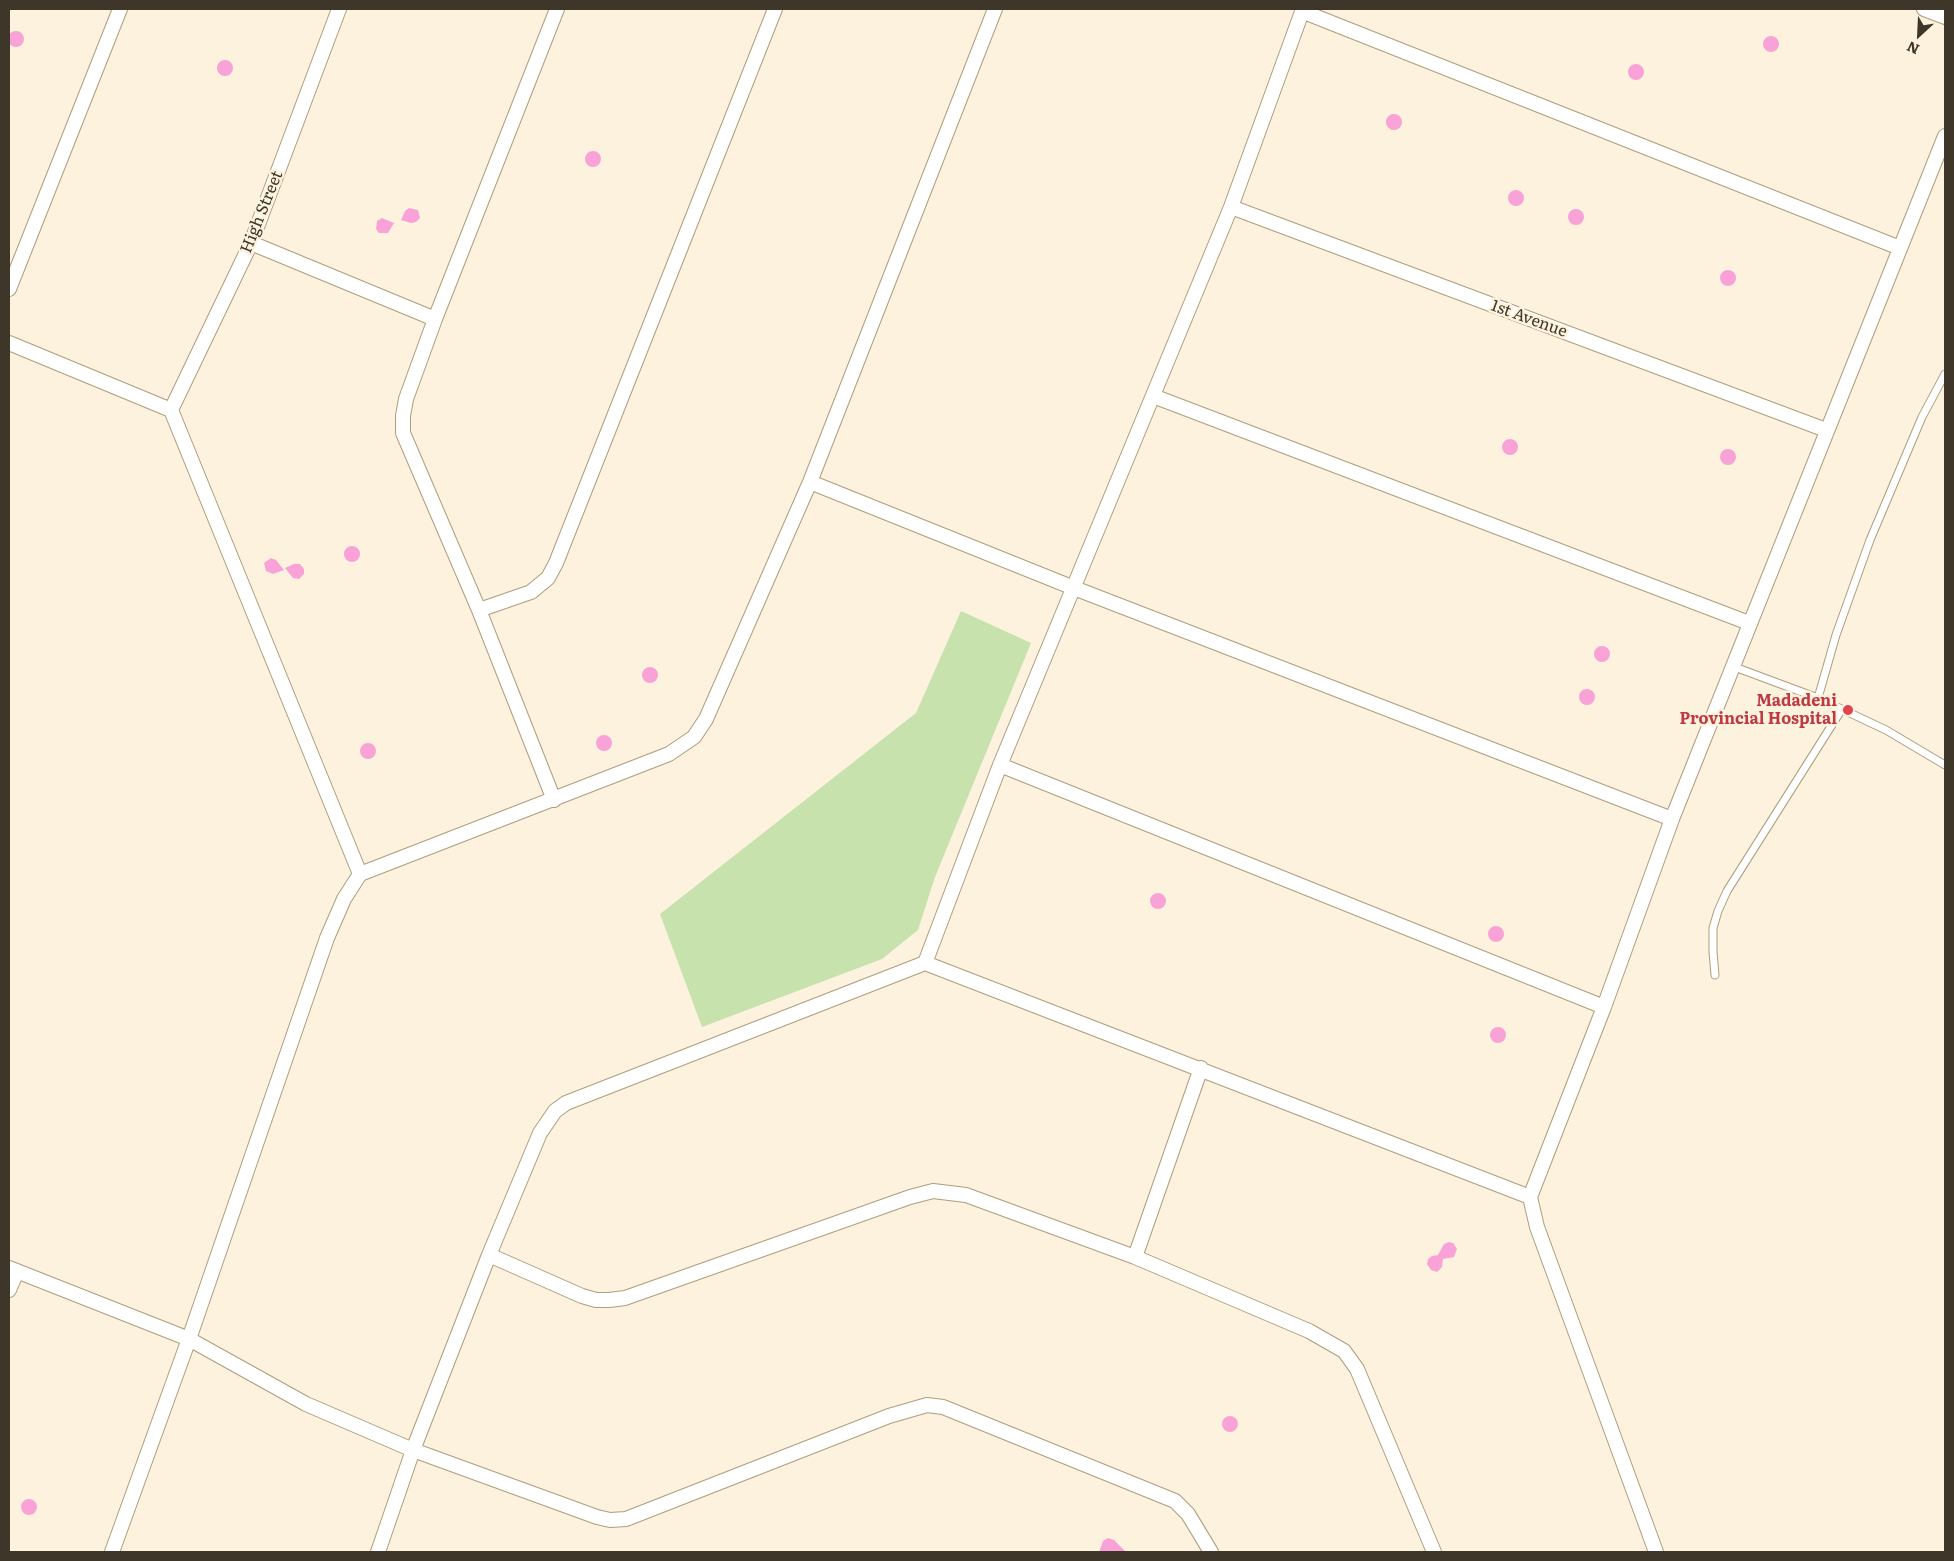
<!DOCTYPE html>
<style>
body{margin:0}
#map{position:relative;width:1954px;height:1561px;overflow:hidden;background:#fdf2de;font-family:Literata,serif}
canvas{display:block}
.frame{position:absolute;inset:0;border:10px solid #3d3629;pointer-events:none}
.north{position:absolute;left:1894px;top:10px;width:50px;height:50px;-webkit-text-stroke:4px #fdf2de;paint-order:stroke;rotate:205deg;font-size:14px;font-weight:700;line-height:20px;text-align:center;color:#3d3629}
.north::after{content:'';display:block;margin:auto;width:18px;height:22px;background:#3d3629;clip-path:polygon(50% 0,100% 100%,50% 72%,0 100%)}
</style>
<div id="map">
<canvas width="1954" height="1561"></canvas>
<div class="frame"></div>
<div class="north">N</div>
</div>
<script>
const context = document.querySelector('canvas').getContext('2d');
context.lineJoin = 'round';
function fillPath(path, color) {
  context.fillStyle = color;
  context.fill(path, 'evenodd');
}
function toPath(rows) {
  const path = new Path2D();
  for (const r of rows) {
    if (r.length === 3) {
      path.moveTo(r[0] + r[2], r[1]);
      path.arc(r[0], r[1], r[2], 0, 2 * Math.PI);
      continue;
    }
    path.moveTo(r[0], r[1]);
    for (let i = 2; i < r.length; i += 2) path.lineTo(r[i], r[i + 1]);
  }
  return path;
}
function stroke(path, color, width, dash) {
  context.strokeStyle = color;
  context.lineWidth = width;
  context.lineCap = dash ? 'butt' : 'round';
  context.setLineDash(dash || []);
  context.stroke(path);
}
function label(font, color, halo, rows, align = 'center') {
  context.font = font + ' Literata,serif';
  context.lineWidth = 5;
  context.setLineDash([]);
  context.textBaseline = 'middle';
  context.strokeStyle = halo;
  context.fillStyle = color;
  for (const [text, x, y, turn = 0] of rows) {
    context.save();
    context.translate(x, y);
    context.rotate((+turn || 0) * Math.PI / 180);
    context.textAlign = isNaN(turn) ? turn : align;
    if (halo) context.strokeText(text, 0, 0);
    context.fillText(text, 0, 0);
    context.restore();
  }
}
fillPath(toPath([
 [961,611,1031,643,935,877,918,930,882,959,702,1027,660,914,916,713]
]), '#c7e2ad');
fillPath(toPath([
 [16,39,8],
 [1771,44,8],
 [225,68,8],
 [1636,72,8],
 [1394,122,8],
 [593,159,8],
 [1516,198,8],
 [409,208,418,210,420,218,416,222,411,223,401,220,405,211],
 [1576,217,8],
 [382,218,394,223,388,233,379,233,376,229,377,221],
 [1728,278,8],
 [1510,447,8],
 [1728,457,8],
 [352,554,8],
 [271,558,276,560,284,570,273,574,266,571,264,563],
 [294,564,300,564,304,569,304,574,299,579,293,578,285,568],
 [1602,654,8],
 [650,675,8],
 [1587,697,8],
 [604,743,8],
 [368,751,8],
 [1158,901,8],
 [1496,934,8],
 [1498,1035,8],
 [1449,1242,1453,1243,1457,1249,1454,1257,1443,1259,1442,1267,1437,1272,1431,1270,1427,1264,1428,1259,1432,1256,1438,1255,1444,1244],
 [1230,1424,8],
 [29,1507,8],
 [1108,1538,1114,1540,1126,1552,1099,1552,1103,1541]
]), '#f9a2d8');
const lane = toPath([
 [1945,374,1922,417,1870,540,1836,635,1818,698,1886,730,1945,765],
 [1732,666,1818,698],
 [1715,975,1713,952,1713,928,1718,911,1727,891,1842,709]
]);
const street = toPath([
 [1924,9,1945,17],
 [1304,12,1900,248],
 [1231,207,1826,430],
 [251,243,435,319],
 [9,289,120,9],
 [9,343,171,410,360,874],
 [1153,396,1749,623],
 [171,410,251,243,339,9],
 [810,482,1074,588,1672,819],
 [479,610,531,592,548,578,556,563,775,9],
 [1000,765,1604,1007],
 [554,800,479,610,403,433,403,416,406,399,435,319,557,9],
 [925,963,1000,765,1231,207,1303,9],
 [489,1255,582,1296,596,1300,609,1300,625,1298,910,1197,933,1191,966,1195,1135,1257,1309,1331,1344,1351,1357,1369,1434,1552],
 [1135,1257,1201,1068],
 [9,1268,189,1339,306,1404,413,1450,597,1517,610,1520,626,1519,889,1416,927,1405,943,1407,1175,1501,1188,1514,1211,1552],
 [9,1290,17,1271],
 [112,1552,189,1339,327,938,344,899,360,874,669,754,694,737,706,719,810,482,995,9],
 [378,1552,413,1450,489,1255,540,1133,555,1111,566,1103,925,963,1530,1197],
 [1656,1552,1537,1227,1530,1197,1604,1007,1672,819,1945,136]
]);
stroke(lane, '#af9d7d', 9);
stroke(street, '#af9d7d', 16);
stroke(lane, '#fff', 7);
stroke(street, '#fff', 14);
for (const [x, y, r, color] of [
 [1848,710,6,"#e0444e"]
]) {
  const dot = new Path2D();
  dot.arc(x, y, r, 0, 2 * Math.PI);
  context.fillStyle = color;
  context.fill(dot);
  stroke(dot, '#fdf2de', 2);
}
label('16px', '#3d3629', '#fdf2de', [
 ["High Street",262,212,-68],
 ["1st Avenue",1529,319,20]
]);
label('bold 16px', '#be3a42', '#fdf2de', [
 ["Madadeni",1837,701],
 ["Provincial Hospital",1837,719]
], 'right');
</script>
